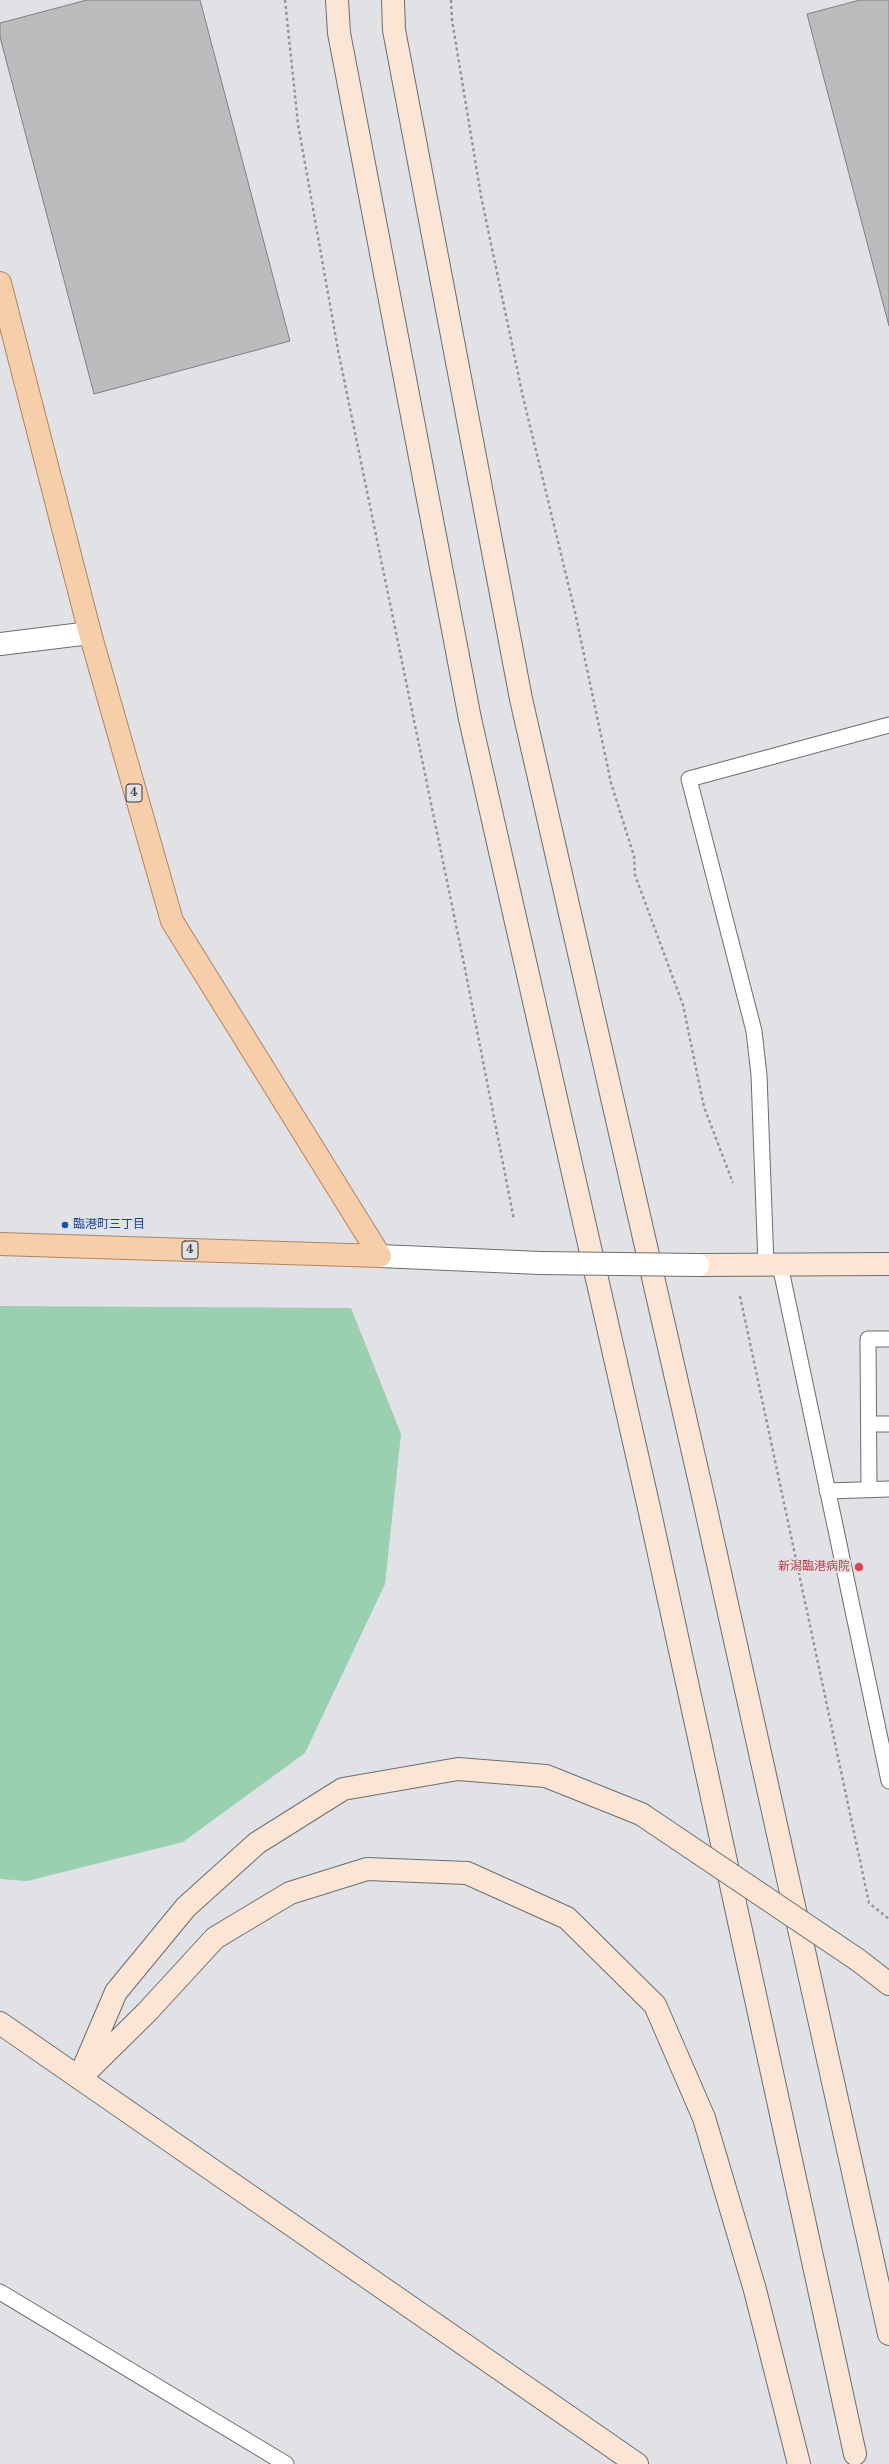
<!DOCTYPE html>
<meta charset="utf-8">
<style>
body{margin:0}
canvas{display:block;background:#e1e2e6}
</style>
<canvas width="889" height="2464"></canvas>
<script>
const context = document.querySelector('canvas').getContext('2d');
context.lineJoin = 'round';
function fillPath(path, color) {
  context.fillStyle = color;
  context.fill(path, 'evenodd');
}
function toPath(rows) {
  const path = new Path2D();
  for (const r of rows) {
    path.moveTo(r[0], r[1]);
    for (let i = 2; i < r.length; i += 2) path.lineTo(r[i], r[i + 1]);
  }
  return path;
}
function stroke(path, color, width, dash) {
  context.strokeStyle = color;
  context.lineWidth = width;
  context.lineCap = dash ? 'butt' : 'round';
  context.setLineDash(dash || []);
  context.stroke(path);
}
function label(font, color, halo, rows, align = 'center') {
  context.font = font + ' "Libre Baskerville","Noto Sans JP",serif';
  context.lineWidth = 4;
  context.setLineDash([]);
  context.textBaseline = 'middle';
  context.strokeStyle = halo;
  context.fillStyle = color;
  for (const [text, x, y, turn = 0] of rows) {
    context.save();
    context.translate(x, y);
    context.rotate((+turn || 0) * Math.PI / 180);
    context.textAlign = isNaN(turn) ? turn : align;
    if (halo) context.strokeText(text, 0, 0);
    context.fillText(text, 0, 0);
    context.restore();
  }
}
fillPath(toPath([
 [0,1306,351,1308,401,1434,385,1584,305,1753,183,1842,27,1881,0,1879]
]), '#9ad0af');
const building = toPath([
 [87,0,200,0,290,341,94,394,0,37,0,23,87,0],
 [860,0,889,0,889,326,807,14,860,0]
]);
fillPath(building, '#bcbcbf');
stroke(building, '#808083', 1);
const lane = toPath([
 [766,1265,759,1075,754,1031,689,779,889,725],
 [780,1265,889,1781],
 [869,1424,889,1424],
 [869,1490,868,1339,889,1339],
 [827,1491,889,1489],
 [0,2292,286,2464]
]);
const street = toPath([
 [0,644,90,633],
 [380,1256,540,1263]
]);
const secondary = toPath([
 [337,0,339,33,470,719,649,1508,855,2454],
 [393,0,394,30,521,699,703,1496,889,2334],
 [698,1265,889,1264],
 [858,1960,889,1984],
 [0,2023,637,2464],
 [83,2069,116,1992,186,1907,257,1843,343,1789,458,1769,546,1776,641,1814],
 [80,2078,147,2012,215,1938,290,1893,367,1869,467,1873,567,1918,655,2005,704,2118,755,2290,799,2464]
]);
const primary = toPath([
 [0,283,90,633,172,921,380,1256],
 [0,1244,380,1256]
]);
stroke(lane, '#6c6d70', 17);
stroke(street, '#6c6d70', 24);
stroke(secondary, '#6c6d70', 24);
stroke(primary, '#b1845f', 24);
stroke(toPath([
 [285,0,298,124,338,350,464,964,514,1220],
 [451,0,452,20,481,196,523,397,575,612,611,783,634,856,635,875,683,1005,704,1107,733,1183],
 [740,1296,869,1903,889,1919]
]), '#969699', 2.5, [3, 3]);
stroke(lane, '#fff', 15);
stroke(street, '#fff', 22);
stroke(secondary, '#fbe6d5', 22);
stroke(primary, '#f7ceaa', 22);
const streetBridge = toPath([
 [540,1263,698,1265]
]);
const secondaryBridge = toPath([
 [641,1814,858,1960]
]);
stroke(streetBridge, '#6c6d70', 24, []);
stroke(secondaryBridge, '#6c6d70', 24, []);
stroke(streetBridge, '#fff', 22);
stroke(secondaryBridge, '#fbe6d5', 22);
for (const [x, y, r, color] of [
 [65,1225,4,"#1a4fb4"],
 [859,1567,5,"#e0444e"]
]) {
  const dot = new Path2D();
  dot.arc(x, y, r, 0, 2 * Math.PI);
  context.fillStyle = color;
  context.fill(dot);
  stroke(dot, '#e1e2e6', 1.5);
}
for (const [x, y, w] of [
 [134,793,16],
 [190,1250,16]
]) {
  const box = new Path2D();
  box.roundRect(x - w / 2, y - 9, w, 18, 3);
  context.fillStyle = '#e1e2e6';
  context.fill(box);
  stroke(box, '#39393b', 1);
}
label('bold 11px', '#39393b', null, [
 ["4",134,793],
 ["4",190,1250]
]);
label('12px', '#164399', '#e1e2e6', [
 ["臨港町三丁目",73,1225]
], 'left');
label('12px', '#be3a42', '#e1e2e6', [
 ["新潟臨港病院",850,1567]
], 'right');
</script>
